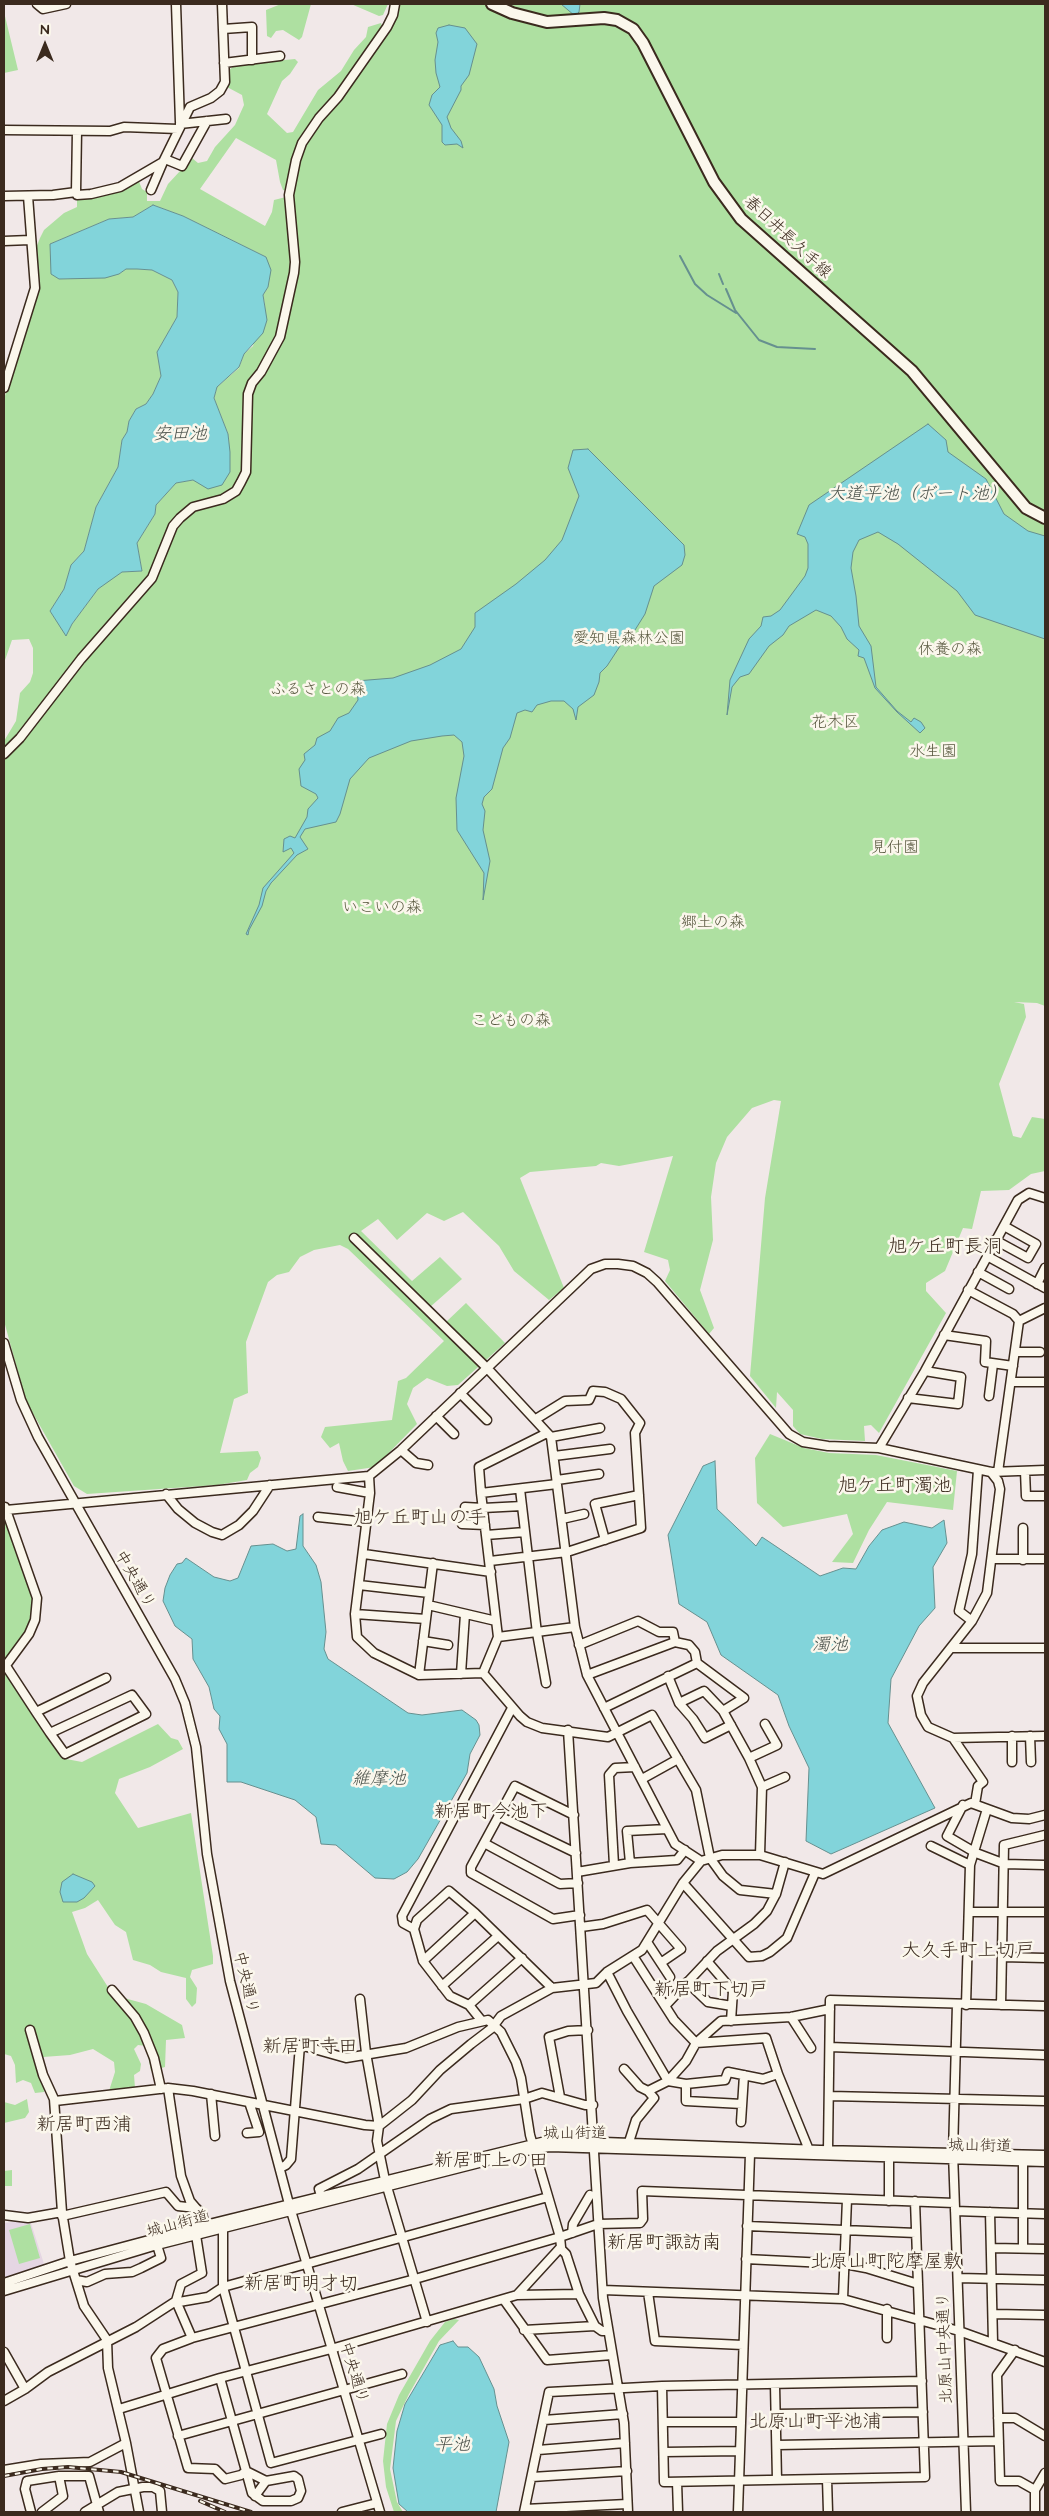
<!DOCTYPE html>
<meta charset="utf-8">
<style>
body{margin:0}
#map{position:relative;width:1049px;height:2516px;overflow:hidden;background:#f1e8e8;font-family:"Architects Daughter",sans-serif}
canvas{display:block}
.frame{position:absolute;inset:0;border:5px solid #3b2a1e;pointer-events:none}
.north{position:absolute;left:20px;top:20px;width:50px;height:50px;-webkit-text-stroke:4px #fbf7ec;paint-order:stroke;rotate:0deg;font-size:14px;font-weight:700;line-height:20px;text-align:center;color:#3b2a1e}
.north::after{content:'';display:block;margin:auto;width:18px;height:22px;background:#3b2a1e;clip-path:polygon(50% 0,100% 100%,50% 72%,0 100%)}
</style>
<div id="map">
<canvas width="1049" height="2516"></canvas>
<div class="frame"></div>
<div class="north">N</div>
</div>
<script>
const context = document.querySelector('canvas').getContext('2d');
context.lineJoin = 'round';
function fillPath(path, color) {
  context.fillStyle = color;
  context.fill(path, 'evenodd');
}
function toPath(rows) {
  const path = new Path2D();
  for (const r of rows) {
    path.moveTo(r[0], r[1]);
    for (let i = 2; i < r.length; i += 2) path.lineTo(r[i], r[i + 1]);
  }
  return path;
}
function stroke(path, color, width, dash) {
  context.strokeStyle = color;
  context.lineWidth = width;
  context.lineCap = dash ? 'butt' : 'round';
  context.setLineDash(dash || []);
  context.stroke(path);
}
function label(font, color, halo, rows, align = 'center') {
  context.font = font + ' "Architects Daughter","Klee One",sans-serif';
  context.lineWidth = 5;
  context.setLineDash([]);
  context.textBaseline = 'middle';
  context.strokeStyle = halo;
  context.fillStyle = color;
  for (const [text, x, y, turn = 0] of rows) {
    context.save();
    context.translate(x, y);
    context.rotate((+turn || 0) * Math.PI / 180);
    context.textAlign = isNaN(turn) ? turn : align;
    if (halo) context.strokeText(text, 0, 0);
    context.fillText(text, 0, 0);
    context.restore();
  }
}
fillPath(toPath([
 [30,2220,45,2267,4,2280,4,2223]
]), '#e5d6e3');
fillPath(toPath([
 [281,4,311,4,302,37,299,40,283,30,276,31,271,38,267,36,266,10],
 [351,4,388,4,383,15,379,16],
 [399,4,561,4,579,12,580,4,1045,4,1045,1006,1037,1003,1014,1002,1024,1004,1026,1017,999,1084,1013,1136,1021,1138,1032,1117,1045,1119,1045,1171,1031,1174,1009,1190,981,1191,972,1229,963,1228,945,1271,926,1283,926,1291,946,1313,879,1433,871,1425,864,1426,865,1441,822,1439,800,1434,793,1426,793,1410,777,1392,776,1408,750,1376,765,1198,781,1101,774,1100,752,1108,727,1137,716,1163,711,1197,713,1240,700,1290,714,1328,709,1334,665,1281,670,1270,668,1260,644,1252,673,1156,619,1166,601,1163,596,1166,530,1172,520,1178,564,1288,549,1300,514,1271,499,1246,463,1212,444,1221,427,1213,397,1240,378,1219,361,1231,412,1281,440,1257,462,1279,430,1307,446,1322,466,1303,505,1343,458,1385,447,1386,427,1378,413,1388,407,1404,417,1424,375,1467,348,1471,343,1461,339,1443,330,1448,321,1437,325,1427,392,1420,398,1381,406,1378,444,1341,348,1249,340,1245,314,1250,300,1257,289,1272,277,1275,268,1282,246,1342,248,1393,234,1399,220,1453,258,1451,261,1458,258,1467,250,1473,247,1480,217,1485,87,1494,74,1486,26,1401,4,1321,4,758,20,743,95,646,147,590,175,528,189,514,224,501,246,479,251,391,282,337,291,309,297,275,292,212,293,189,304,144,373,49,389,32,397,17],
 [4,12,18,70,4,73],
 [381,23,383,29,369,44,337,94,300,143,287,191,283,190,280,182,276,160,236,138,200,189,265,226,272,212,274,200,286,197,292,263,277,336,246,392,243,402,241,477,230,491,181,512,176,518,152,571,132,598,4,752,4,741,16,721,20,693,30,682,33,673,33,648,29,639,12,640,4,663,4,399,38,288,36,248,40,238,44,230,64,213,77,207,77,197,138,179,142,189,147,192,147,201,160,201,168,184,192,158,198,163,207,161,215,147,235,125,244,105,242,95,227,87,228,71,235,65,295,59,298,62,290,74,282,81,267,114,287,133,293,132,318,90,341,71,354,50,366,37,368,27],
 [153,205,183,216,266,257,268,287,263,295,265,305,253,346,244,354,239,368,217,387,214,398,228,434,230,472,204,485,193,480,176,483,156,505,155,514,137,543,142,571,122,572,110,579,98,589,72,624,66,635,50,611,64,589,71,565,84,551,96,507,118,467,122,440,127,432,129,421,136,409,146,404,153,394,161,376,157,352,177,317,178,292,172,280,152,270,137,269,126,269,119,274,59,279,51,256,50,244,109,219,133,217],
 [770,1434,804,1448,829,1453,876,1455,957,1471,953,1510,887,1502,869,1530,853,1563,832,1562,853,1534,847,1514,783,1527,757,1503,755,1458],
 [4,1510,35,1589,33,1619,27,1633,4,1663],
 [6,1672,61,1758,82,1762,158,1724,171,1738,178,1740,183,1749,150,1767,119,1779,115,1793,138,1828,191,1813,213,1956,213,1964,192,1970,190,1977,197,1988,196,2003,192,2007,186,1999,186,1978,161,1972,150,1965,133,1960,126,1932,115,1925,98,1900,85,1908,72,1912,87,1954,113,1995,146,2004,182,2025,185,2038,166,2040,165,2067,151,2071,146,2046,138,2045,134,2049,141,2064,140,2071,134,2075,135,2088,109,2091,115,2072,114,2062,93,2049,70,2055,43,2057,44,2092,35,2093,31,2083,23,2080,16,2083,15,2065,11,2056,4,2054,4,1674],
 [27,2099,29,2112,25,2118,4,2123,4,2102,15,2105],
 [12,2170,12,2186,4,2186,4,2171],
 [30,2224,40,2258,19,2264,9,2230],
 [454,2319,459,2320,439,2341,409,2394,396,2421,390,2469,397,2502,403,2512,394,2512,386,2487,383,2461,387,2424,399,2395,430,2341,445,2322]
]), '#aee0a1');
const water = toPath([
 [561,4,580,4,579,12,575,16,561,4],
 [449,25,465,28,477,44,469,75,461,86,461,90,447,117,451,128,461,141,463,148,457,144,445,145,442,142,442,125,429,105,432,95,440,87,436,73,435,60,438,42,436,33,438,28,449,25],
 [153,205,183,216,266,257,271,270,268,287,263,295,267,320,263,333,244,354,239,367,217,387,214,398,228,434,230,452,230,472,222,485,208,489,193,480,176,483,156,505,155,514,137,543,142,571,122,572,98,589,72,624,66,636,50,611,64,589,71,565,84,551,96,507,118,467,122,440,127,432,129,421,136,409,146,404,153,394,161,376,157,352,177,317,178,292,172,280,152,270,137,269,126,269,119,274,105,278,59,279,51,274,50,244,109,219,133,217,153,205],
 [928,424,946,440,948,452,986,479,1004,514,1028,531,1045,536,1045,639,975,615,957,591,898,544,878,532,859,540,853,552,851,568,856,596,859,626,871,646,876,687,897,711,911,722,914,718,921,722,925,728,920,733,897,712,875,688,864,658,858,656,859,650,847,639,841,627,831,616,816,610,789,626,783,635,769,646,749,674,740,677,732,687,727,715,730,680,749,639,761,626,763,617,771,616,780,610,805,576,808,568,808,544,805,537,797,534,809,505,928,424],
 [588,449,684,545,685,555,682,565,654,586,645,614,630,638,624,640,607,666,600,673,599,682,594,695,578,707,576,720,573,709,564,701,551,701,537,705,532,712,525,710,517,713,510,738,503,748,492,789,484,797,482,804,485,811,483,830,490,861,483,900,484,873,457,830,456,798,464,756,462,742,454,735,442,736,411,741,369,758,350,779,340,814,336,822,305,829,300,837,308,849,297,855,271,883,266,891,262,906,249,930,248,935,246,934,259,905,263,888,294,853,291,848,283,852,284,839,290,836,295,838,307,817,308,809,318,798,316,794,301,786,299,769,305,760,304,754,315,745,317,738,330,731,338,718,349,713,358,700,356,681,393,678,430,665,461,649,475,627,475,613,516,584,545,560,562,540,579,496,568,468,573,450,588,449],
 [715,1461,717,1509,756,1546,762,1537,820,1576,843,1568,856,1569,869,1546,882,1530,904,1522,932,1528,944,1520,947,1543,933,1567,935,1608,919,1626,891,1679,888,1723,935,1808,831,1854,806,1841,809,1768,789,1726,778,1695,721,1655,707,1622,679,1604,668,1535,703,1466,715,1461],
 [303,1514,303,1546,316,1565,321,1582,326,1632,324,1649,328,1659,408,1713,422,1715,462,1710,476,1720,479,1725,480,1735,470,1754,467,1773,418,1859,407,1872,394,1879,375,1878,336,1845,321,1844,316,1817,295,1800,241,1782,227,1782,227,1744,219,1729,220,1716,214,1709,209,1687,193,1659,192,1639,175,1626,163,1601,165,1588,170,1575,177,1564,182,1563,186,1558,214,1577,230,1581,238,1578,251,1546,273,1544,287,1551,296,1549,300,1516,303,1514],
 [73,1874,92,1882,95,1886,84,1898,77,1902,63,1902,60,1892,62,1882,73,1874],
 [453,2341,458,2347,468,2347,479,2357,494,2389,497,2406,509,2442,496,2512,408,2512,399,2504,393,2468,397,2431,405,2404,440,2345,453,2341]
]);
fillPath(water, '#82d4da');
stroke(water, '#66908f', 1);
stroke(toPath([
 [680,256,695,284,707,295,736,313],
 [719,274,723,284],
 [726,289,735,310,759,340,777,347,815,349]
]), '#66908f', 2);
const minor = toPath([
 [37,4,43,9,66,4],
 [176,4,180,122],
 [223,29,252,27,252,60],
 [224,63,280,56],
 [180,124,226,119],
 [4,130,110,131,124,127,178,129],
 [165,159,182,166,207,121],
 [151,190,163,162],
 [76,192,77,131],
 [4,196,53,195,76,192,77,195,91,194,120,187,163,162,190,107,211,98,220,91,225,82,222,4],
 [4,241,30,240],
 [4,388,35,288,28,196],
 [4,754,20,738,81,659,152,578,173,526,180,518,193,507,223,499,236,491,241,482,246,472,248,394,252,383,261,372,280,337,294,273,295,262,289,195,296,160,302,143,319,118,338,97,387,27,393,15,395,4],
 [354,1238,487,1368,551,1437,575,1627,587,1675,675,1844,701,1861],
 [995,1240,1028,1258,1036,1244,1004,1226],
 [987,1256,1045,1288],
 [978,1272,1009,1289],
 [1037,1284,1045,1268],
 [968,1290,1013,1314,1019,1321,998,1472],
 [1019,1321,1045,1308],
 [944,1335,986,1341,985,1362,1013,1366],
 [4,1343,21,1400,38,1437,175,1679,185,1703,196,1747,207,1854,230,1981,289,2204,380,2512],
 [1015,1352,1040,1352],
 [1011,1382,1045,1382],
 [460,1393,487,1420],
 [989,1396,993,1364],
 [908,1398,958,1404,961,1377,925,1371],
 [436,1416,454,1434],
 [551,1437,600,1428],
 [879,1448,925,1371,1018,1200,1029,1193,1045,1198],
 [401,1450,416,1463,428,1465],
 [554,1456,610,1449],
 [1025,1471,1026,1496,1045,1496],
 [991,1472,998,1481,1000,1489,987,1593,972,1621,923,1683,917,1696,921,1715,928,1727,953,1738,1045,1736],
 [369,1476,370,1493,355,1614,357,1637,374,1653,419,1675,483,1673],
 [557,1480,599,1474],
 [337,1487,370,1493],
 [520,1489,537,1633,546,1683],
 [481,1493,479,1467,547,1433],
 [166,1494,178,1509,195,1523,212,1532,222,1535,239,1525,253,1511,270,1485],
 [465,1507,483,1508,522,1506],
 [6,1510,369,1476,401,1450,591,1269,605,1264,618,1264,633,1266,647,1273,657,1282,789,1434,803,1442,828,1446,879,1448,991,1472,1045,1470],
 [318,1517,366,1522],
 [562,1519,584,1514],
 [462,1524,485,1525],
 [486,1535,525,1532],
 [605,1540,595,1504,639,1495],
 [364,1554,491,1572],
 [992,1559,1045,1559],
 [1023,1560,1023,1528],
 [490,1561,567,1552,641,1528,635,1433,640,1423,621,1399,605,1392,593,1391,589,1400,565,1401,536,1419],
 [359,1585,429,1593],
 [428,1605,496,1621],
 [355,1614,426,1619],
 [972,1621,959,1611,972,1554,978,1470],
 [498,1637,575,1627],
 [423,1641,448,1645],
 [675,1642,689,1645,695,1652,697,1663,744,1698,723,1711],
 [579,1645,638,1621,659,1632,673,1632,675,1642,587,1675],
 [951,1648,1045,1648],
 [6,1666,36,1712,50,1733,65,1754,146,1714,132,1695,50,1733],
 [4,1668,29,1634,35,1620,37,1598,5,1507],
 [483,1673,520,1716,527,1722,542,1728,608,1737,652,1715,696,1790,710,1858,723,1876,740,1890,776,1894],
 [483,1673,498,1637,481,1493,557,1484],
 [461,1674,465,1614],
 [419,1675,433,1563],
 [668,1676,679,1703,693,1719,705,1738,731,1725],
 [679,1703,704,1691,723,1711,749,1758,762,1787,760,1855],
 [604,1708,697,1663],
 [36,1712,106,1678],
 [568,1730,603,2298,624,2423,628,2512],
 [1012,1736,1012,1762],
 [1030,1736,1031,1762],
 [953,1738,983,1782,978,1786,975,1804],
 [749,1758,777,1745,765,1724],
 [642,1779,678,1759],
 [762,1787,785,1777],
 [963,1805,947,1836,976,1853,1005,1864,1045,1865],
 [574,1815,515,1786,471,1867,471,1873,553,1919,580,1915],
 [499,1816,576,1853],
 [484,1843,560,1884,578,1883],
 [931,1846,970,1865],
 [630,1863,627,1831,667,1829],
 [614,1865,609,1775,615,1768,635,1767],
 [577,1872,630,1863,677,1860,685,1850],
 [683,1883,749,1957,762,1956,770,1952,787,1938,815,1873],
 [969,1912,1045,1912],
 [581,1927,603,1924,647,1910,681,1949,662,1962],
 [414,1929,403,1923,402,1916,512,1708],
 [647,1942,670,1977],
 [633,1956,674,2020,696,2043],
 [1002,1957,1045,1958],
 [423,1961,475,1913],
 [707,1961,733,1991,731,2021],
 [607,1972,627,2011,668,2081,686,2084,725,2080,728,2072,763,2079,778,2074],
 [687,1982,708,2002,732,2006],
 [442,1986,498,1936],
 [112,1990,135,2017,144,2033,154,2058,161,2089],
 [360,1999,366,2053,379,2126,377,2141,385,2180,427,2322],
 [957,2004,953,2153,966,2512],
 [469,2005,522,1958],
 [966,2005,970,1865,987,1809],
 [1001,2005,1004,1845,1045,1835],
 [665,2006,717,1951,754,1924,767,1911,776,1894,785,1862],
 [791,2017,811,2048],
 [481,2020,469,2005,450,1996,423,1961,414,1929,417,1920,449,1891,475,1913,552,1988],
 [30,2030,43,2075,54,2099,62,2212,70,2261,84,2306,107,2340,108,2368,126,2443,139,2512],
 [696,2043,766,2038,778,2074,809,2150],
 [830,2047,1045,2055],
 [624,2069,640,2087,648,2091],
 [686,2084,686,2101,742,2104],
 [168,2088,181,2176,190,2201,196,2208],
 [211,2094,215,2136],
 [830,2096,1045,2101],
 [560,2097,549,2037,568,2031,588,2030],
 [55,2101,168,2088,193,2091,365,2125,379,2126,412,2100,440,2070,471,2044,492,2028,501,2016,552,1988,596,1983,607,1972,642,1950,683,1883,701,1861,722,1855,760,1855,823,1874,971,1803,1012,1818,1029,1819,1045,1815],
 [741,2122,744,2075],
 [247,2133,259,2132,249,2102],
 [629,2142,636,2120,654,2098,648,2091,668,2081,686,2061,696,2043,721,2021,791,2017,830,2009],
 [828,2150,830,2000,1045,2006],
 [1023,2161,1023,2248],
 [321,2196,319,2189,358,2169,430,2119,451,2109,524,2099,542,2093,585,2105,593,2105],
 [889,2201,889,2159],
 [955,2211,1045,2214],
 [990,2212,993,2342],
 [4,2215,28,2218,62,2212],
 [62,2216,166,2192,178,2206,196,2208,202,2214,205,2225],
 [747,2226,916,2233],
 [223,2228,223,2287,271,2463,381,2434],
 [572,2233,573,2224,590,2195],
 [560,2248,566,2254,579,2294,595,2326,602,2331,607,2331],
 [992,2248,1045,2249],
 [746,2259,845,2264,866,2268,918,2284],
 [958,2278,1045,2280],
 [76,2280,87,2282,105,2274,132,2272,141,2268,161,2258,157,2245],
 [4,2283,70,2261,205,2225,550,2140,820,2150,1045,2155],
 [603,2290,843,2299,959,2331,1045,2362],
 [4,2291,157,2245,534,2149,550,2147,1045,2162],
 [648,2292,655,2341,743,2345],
 [517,2295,579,2294],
 [843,2299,847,2199],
 [504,2300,547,2360,612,2355],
 [176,2301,192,2338],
 [179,2302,208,2297,223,2287,548,2197],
 [887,2309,887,2338],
 [994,2314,1045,2315],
 [524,2330,595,2326],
 [1015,2350,997,2375,1000,2481,1019,2481,1035,2490,1035,2512],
 [4,2352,25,2389],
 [220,2378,246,2471,241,2475,225,2479,215,2469,188,2468,156,2358,163,2349,192,2338,415,2279,560,2237,530,2135,521,2078,516,2062,501,2032,488,2020,458,2027,406,2048,346,2058,300,2045,291,2159,286,2165,280,2168],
 [775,2385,777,2480],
 [662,2386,664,2482,925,2477,915,2201],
 [4,2401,25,2389,48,2372,136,2327,176,2301,181,2284,202,2273,196,2235],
 [119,2409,220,2378,331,2349,517,2295,561,2247,560,2237,598,2224,640,2223,643,2219,642,2191,954,2203],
 [776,2414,923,2412],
 [998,2418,1015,2418,1045,2436],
 [544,2420,623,2414],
 [663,2422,741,2422],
 [178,2436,402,2374],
 [777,2445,999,2441],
 [538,2450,625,2443],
 [664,2452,740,2451],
 [4,2470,41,2464,90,2462,126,2443],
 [246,2471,266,2481,294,2476,298,2479,301,2491,298,2498,291,2501,263,2501,252,2493,246,2471],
 [532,2477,627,2471],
 [827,2479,828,2512],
 [677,2482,678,2512],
 [1035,2490,1045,2473],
 [255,2496,266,2481],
 [525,2509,627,2504],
 [31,2512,25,2489,27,2481,59,2476,89,2476,99,2512],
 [42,2512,63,2496,59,2476],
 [85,2512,118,2492,143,2487,153,2487,160,2491,162,2512],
 [342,2512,377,2503],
 [524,2512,549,2392,662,2386,922,2381],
 [738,2512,750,2154]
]);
const major = toPath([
 [492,4,512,13,547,22,604,18,617,20,633,29,643,43,714,182,741,219,912,371,1026,508,1045,518]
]);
stroke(minor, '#3b2a1e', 11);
stroke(major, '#3b2a1e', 14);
stroke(minor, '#fbf7ec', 8);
stroke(major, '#fbf7ec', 10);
const rail = toPath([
 [4,2476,42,2469,68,2467,121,2472,251,2512],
 [200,2501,225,2512]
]);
stroke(rail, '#3b2a1e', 4);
stroke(rail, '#fbf7ec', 2, [5.5]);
label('16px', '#3b2a1e', '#fbf7ec', [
 ["春日井長久手線",787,238,43],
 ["中央通り",134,1580,60],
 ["中央通り",245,1983,77],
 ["城山街道",575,2135],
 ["城山街道",980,2147,1],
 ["城山街道",178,2225,-15],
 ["北原山中央通り",946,2348,-92],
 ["中央通り",353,2373,73]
]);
label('16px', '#58583f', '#fbf7ec', [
 ["愛知県森林公園",629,640],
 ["休養の森",950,651],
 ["ふるさとの森",318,691],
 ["花木区",835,724],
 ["水生園",933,753],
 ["見付園",895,849],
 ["いこいの森",382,909],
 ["郷土の森",713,924],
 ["こどもの森",511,1022]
]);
label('italic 18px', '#4d544d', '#fbf7ec', [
 ["安田池",180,435],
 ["大道平池（ボート池）",917,495],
 ["濁池",830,1646],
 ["維摩池",379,1780],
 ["平池",452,2446]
]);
label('19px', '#3b2a1e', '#fbf7ec', [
 ["旭ケ丘町長洞",945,1248],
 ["旭ケ丘町濁池",895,1487],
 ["旭ケ丘町山の手",420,1519],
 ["新居町今池下",491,1813],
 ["大久手町上切戸",968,1952],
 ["新居町下切戸",711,1991],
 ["新居町寺田",310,2048],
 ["新居町西浦",84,2126],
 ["新居町上の田",491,2162],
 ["新居町諏訪南",664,2244],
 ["北原山町陀摩屋敷",886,2263],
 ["新居町明才切",301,2285],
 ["北原山町平池浦",815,2423]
]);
</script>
